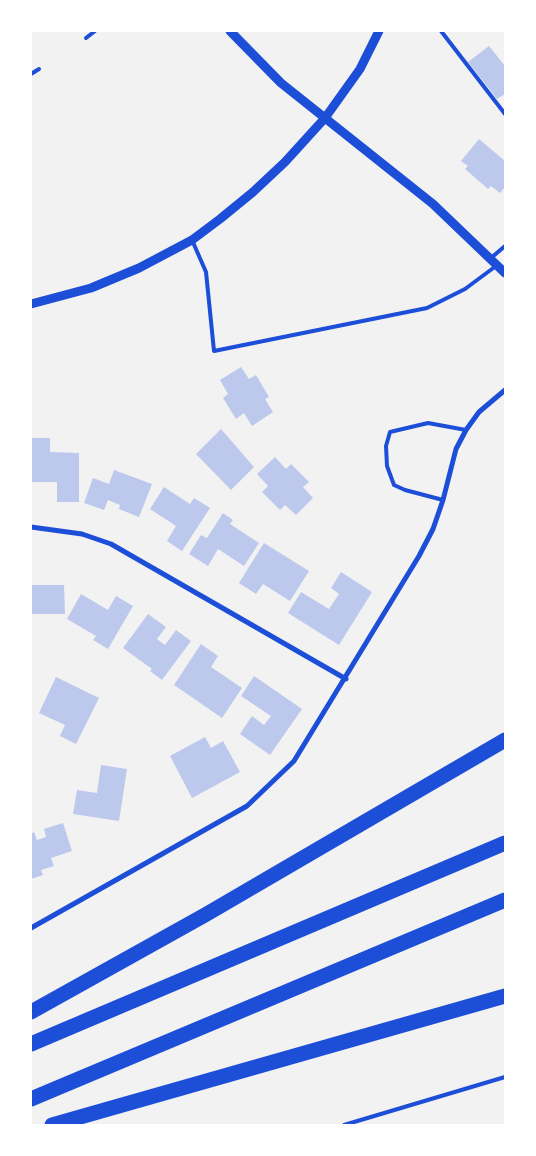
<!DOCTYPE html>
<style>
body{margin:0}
#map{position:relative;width:536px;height:1156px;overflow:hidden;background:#f2f2f2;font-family:"DM Sans",sans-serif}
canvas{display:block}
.frame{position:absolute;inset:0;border:32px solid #fff;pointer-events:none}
</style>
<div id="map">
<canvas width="536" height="1156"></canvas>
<div class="frame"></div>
</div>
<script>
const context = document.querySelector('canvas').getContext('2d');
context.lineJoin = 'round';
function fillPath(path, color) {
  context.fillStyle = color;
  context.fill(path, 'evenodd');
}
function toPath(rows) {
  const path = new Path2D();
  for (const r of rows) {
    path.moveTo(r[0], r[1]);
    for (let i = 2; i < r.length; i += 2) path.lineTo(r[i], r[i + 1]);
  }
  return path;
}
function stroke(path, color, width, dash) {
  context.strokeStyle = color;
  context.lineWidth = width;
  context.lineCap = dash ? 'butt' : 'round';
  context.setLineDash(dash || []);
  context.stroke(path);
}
fillPath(toPath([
 [489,46,505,66,505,94,497,99,468,62],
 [479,139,505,161,505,187,500,193,491,186,488,189,465,169,468,166,461,161],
 [241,367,249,379,256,375,269,397,265,399,273,412,252,426,244,413,236,419,223,398,228,394,220,380],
 [221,429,254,467,231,490,196,454],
 [31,438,50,438,50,452,79,453,79,502,57,502,57,482,31,482],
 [275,457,286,469,291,464,309,482,303,487,313,498,296,515,285,505,280,510,262,492,268,486,257,474],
 [114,470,152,484,139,517,119,509,120,505,108,500,104,510,84,503,93,478,109,484],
 [164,487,190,504,194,498,210,508,182,551,167,541,176,526,150,509],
 [223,513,233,520,230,524,259,543,244,566,218,549,208,566,189,554,201,535,207,538],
 [264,543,309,571,290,601,263,584,256,594,239,583],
 [341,572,372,592,339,645,288,613,301,592,329,609,339,594,331,588],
 [31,585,64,585,65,614,31,614],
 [81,594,108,610,116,596,133,606,108,649,93,640,96,636,67,619],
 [148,614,166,627,157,639,165,645,176,630,191,641,162,680,150,671,152,669,123,648],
 [201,644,218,656,211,667,242,688,222,718,174,685],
 [254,676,302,709,270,755,240,734,252,716,264,725,271,716,241,696],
 [56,677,99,698,76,744,60,736,65,725,39,713],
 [205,737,211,748,223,741,240,772,192,798,170,756],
 [101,765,127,769,119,821,73,814,77,790,97,793],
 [63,823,72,851,51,858,54,866,41,870,43,875,31,879,31,834,34,832,37,840,46,837,44,829]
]), '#bdc9ec');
stroke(toPath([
 [441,31,505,114],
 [86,38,95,31],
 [31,74,39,69],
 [192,240,206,272,214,351,427,308,465,289,496,266],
 [491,258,505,246],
 [443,500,405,490,394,485,387,466,386,446,390,432,428,423,466,430],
 [344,1125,505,1077]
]), '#1d4ed8', 4);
stroke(toPath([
 [31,527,82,534,111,544,346,679],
 [31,928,247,806,294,761,419,556,433,529,443,500,456,449,466,430,479,412,505,390]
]), '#1d4ed8', 5);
stroke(toPath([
 [230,31,281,83,433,204,505,273],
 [31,304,91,288,139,268,192,240,220,219,253,192,285,162,325,118,360,69,379,31]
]), '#1d4ed8', 9);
stroke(toPath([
 [31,1012,205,915,505,740],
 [31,1044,505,843],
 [31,1099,505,900],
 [52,1125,505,996]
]), '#1d4ed8', 15);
</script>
